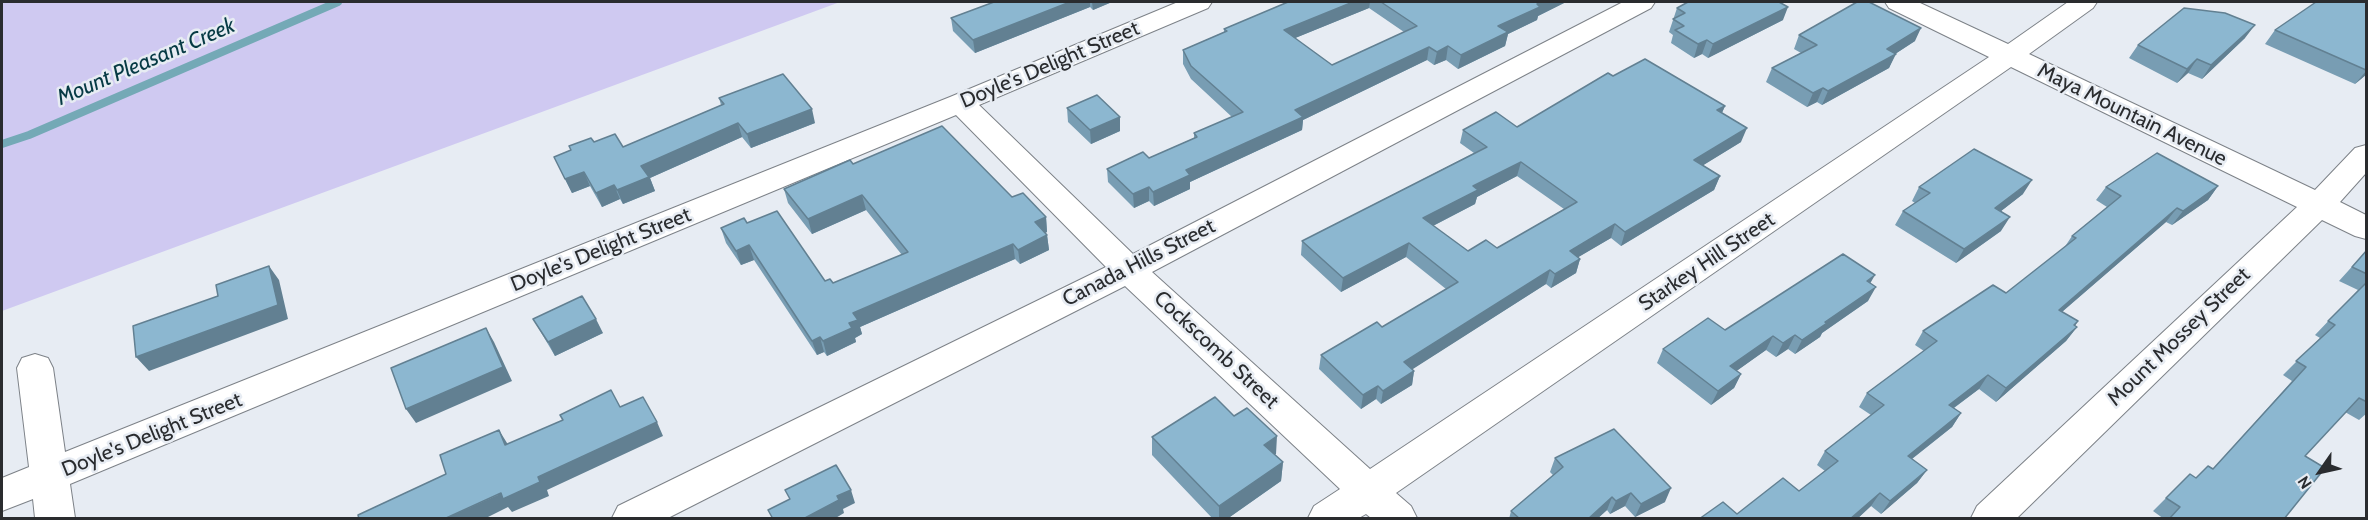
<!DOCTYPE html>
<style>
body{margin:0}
#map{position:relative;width:2368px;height:520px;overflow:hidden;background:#e7ecf3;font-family:Cabin,sans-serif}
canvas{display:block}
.frame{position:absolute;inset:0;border:3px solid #2a2c2f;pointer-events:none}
.north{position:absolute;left:2290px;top:442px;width:60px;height:60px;-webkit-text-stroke:4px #e7ecf3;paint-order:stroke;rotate:236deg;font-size:16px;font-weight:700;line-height:24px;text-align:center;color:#2a2c2f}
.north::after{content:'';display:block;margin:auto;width:21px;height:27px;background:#2a2c2f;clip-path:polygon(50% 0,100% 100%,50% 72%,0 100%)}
</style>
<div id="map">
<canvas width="2368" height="520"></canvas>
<div class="frame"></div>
<div class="north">N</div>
</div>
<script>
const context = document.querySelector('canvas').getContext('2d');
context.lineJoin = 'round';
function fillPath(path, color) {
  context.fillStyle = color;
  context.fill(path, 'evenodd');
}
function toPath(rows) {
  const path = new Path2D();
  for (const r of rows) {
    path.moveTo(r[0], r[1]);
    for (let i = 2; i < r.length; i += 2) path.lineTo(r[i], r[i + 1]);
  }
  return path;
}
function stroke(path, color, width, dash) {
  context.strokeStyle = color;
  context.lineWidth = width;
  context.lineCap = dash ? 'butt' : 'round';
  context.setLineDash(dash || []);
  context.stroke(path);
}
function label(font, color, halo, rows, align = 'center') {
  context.font = font + ' Cabin,sans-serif';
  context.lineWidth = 5;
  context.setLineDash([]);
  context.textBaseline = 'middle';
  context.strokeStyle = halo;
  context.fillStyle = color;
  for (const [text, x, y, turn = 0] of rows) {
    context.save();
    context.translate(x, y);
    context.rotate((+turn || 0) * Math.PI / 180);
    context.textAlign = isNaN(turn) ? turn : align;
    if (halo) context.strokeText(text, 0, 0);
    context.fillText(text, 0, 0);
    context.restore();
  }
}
fillPath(toPath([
 [2,2,840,2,2,311]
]), '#cfc9f1');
stroke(toPath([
 [2,144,29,135,338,2]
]), '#74a9b6', 8);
const minor = toPath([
 [1178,2,1212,2,1208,8,979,105,1133,254,1623,2,1655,2,1651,8,1152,272,1370,469,1989,57,1889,8,1885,2,1918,2,2008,44,2068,2,2097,2,2093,8,2029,54,2315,190,2355,148,2366,145,2366,173,2340,202,2366,215,2366,239,2355,236,2322,220,2017,518,1971,518,1977,506,2297,207,2011,67,1396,493,1411,506,1417,518,1371,518,1366,514,1359,518,1308,518,1314,506,1340,489,1125,286,668,518,612,518,618,506,1106,267,956,115,70,484,75,518,35,518,33,499,2,511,2,478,29,467,17,368,22,358,35,354,48,358,53,368,65,452,950,97,1178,2]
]);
stroke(minor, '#7d8288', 2);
fillPath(minor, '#fff');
fillPath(toPath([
 [994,2,1112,2,1093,10,1090,7,975,53,953,31,951,18],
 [1288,2,1566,2,1538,16,1537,20,1508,34,1505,46,1458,69,1446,60,1434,65,1427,60,1303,120,1302,130,1190,182,1190,189,1154,206,1149,201,1134,208,1108,182,1107,169,1149,158,1194,138,1194,133,1232,117,1191,79,1183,64,1183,50,1224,32,1224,29],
 [1369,8,1404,32,1332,65,1295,38],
 [2367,2,2367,74,2355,84,2265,44,2275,30],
 [1677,8,1783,20,1708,58,1702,54,1694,58,1671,43,1673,35,1669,32],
 [1799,35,1915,41,1895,54,1889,68,1822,105,1817,102,1807,107,1766,82,1772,68,1801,53,1794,49],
 [2245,38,2202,79,2188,73,2177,83,2129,58,2138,45],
 [1613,76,1725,106,1722,113,1741,142,1703,165,1720,176,1714,190,1621,246,1611,238,1578,257,1580,259,1576,273,1551,288,1546,284,1412,369,1414,371,1412,385,1381,404,1376,399,1361,409,1319,369,1321,355,1382,327,1446,289,1406,257,1341,292,1301,255,1302,241,1474,153,1460,143,1463,130,1517,127],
 [1517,176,1564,209,1497,248,1468,251,1433,226,1475,204,1477,197],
 [719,98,815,123,751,148,742,137,650,178,655,191,623,204,620,199,602,207,590,186,572,193,554,157,594,142,623,147,721,105],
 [1067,108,1120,117,1120,131,1091,144,1068,122],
 [853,164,1012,197,1046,217,1047,232,1045,233,1047,235,1049,250,1020,264,1015,259,860,327,862,334,855,338,856,342,827,356,824,352,817,355,754,260,741,265,726,243,721,228,747,223,825,281,833,283,902,255,866,210,812,234,788,203,784,189],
 [2218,186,2208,200,2172,225,2166,222,2062,312,2078,321,2075,326,2077,327,2066,341,1996,402,1979,389,1954,408,1961,413,1952,427,1912,459,1927,470,1917,483,1881,514,1871,506,1857,519,1699,519,1737,514,1799,491,1825,471,1817,465,1825,451,1871,415,1859,407,1867,393,1924,351,1915,345,1923,331,2006,293,2064,248,2072,236,2107,207,2096,200,2106,187],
 [1919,187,2023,194,2001,211,2001,231,1956,263,1895,225,1903,211,1915,203,1912,201],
 [2367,250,2367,413,2359,420,2345,412,2305,456,2284,519,2164,519,2153,511,2166,498,2196,478,2213,469,2292,381,2283,375,2320,338,2315,335,2358,290,2339,281],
 [1871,283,1868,301,1822,333,1820,337,1795,354,1788,349,1776,357,1766,350,1736,371,1741,374,1734,388,1711,405,1657,363,1663,349],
 [533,319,603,333,555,356],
 [1234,416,1283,462,1281,481,1227,519,1213,519,1152,455,1152,437],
 [1555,458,1665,502,1635,517,1625,506,1610,514,1607,510,1597,519,1509,519,1511,511,1553,475,1550,472]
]), '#789db3');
fillPath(toPath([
 [1070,2,1090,2,1090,7,975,53,973,40],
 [1092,2,1112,2,1093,10],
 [1353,2,1370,2,1369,8,1283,43,1284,30],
 [1542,2,1566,2,1538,16,1537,20,1508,34,1505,46,1458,69,1461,55,1498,26],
 [1788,7,1783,20,1708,58,1713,44],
 [2255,25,2245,38,2202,79,2211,65],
 [1921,28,1915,41,1889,58,1896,54,1889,68,1822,105,1828,91,1887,49],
 [1707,40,1702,54,1694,58,1698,44],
 [1448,46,1446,60,1434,65,1437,52],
 [1429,47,1427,60,1303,120,1302,130,1190,182,1190,189,1154,206,1153,192,1186,170,1295,110],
 [2197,59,2188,73,2177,83,2187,69],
 [2367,70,2367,74,2355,84],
 [1823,88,1817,102,1807,107,1813,93],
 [1725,106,1719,119,1717,110],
 [812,109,815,123,751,148,747,134],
 [1120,117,1120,131,1091,144,1090,130],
 [738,123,742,137,650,178,655,191,623,204,617,190,641,166],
 [1747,128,1741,142,1689,174,1694,160],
 [1521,162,1517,176,1477,197,1475,204,1421,232,1423,218,1473,186],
 [584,172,590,186,572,193,565,179],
 [1720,176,1714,190,1621,246,1625,232],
 [2032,180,2023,194,1987,222,1995,208],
 [614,185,620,199,602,207,596,193],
 [2218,186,2208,200,2172,225,2183,211],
 [1149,187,1149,201,1134,208,1133,194],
 [862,195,866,210,812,234,808,219],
 [2177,208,2166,222,2049,323,2059,310],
 [1046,217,1047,232,1036,237,1035,222],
 [2010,217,2001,231,1956,263,1964,249],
 [1615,224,1611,238,1565,265,1570,251],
 [1047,235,1049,250,1020,264,1018,250],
 [1409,243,1406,257,1341,292,1343,278],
 [1013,244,1015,259,860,327,862,334,855,338,856,342,827,356,823,341,849,323,853,313],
 [749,245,754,260,741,265,736,251],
 [1580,259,1576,273,1551,288,1555,274],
 [269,266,279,280,288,319,149,371,136,357],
 [1550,270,1546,284,1402,376,1404,362],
 [1875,275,1867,289,1867,281],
 [1876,287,1868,301,1822,333,1820,337,1795,354,1802,340,1825,322],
 [596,319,603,333,555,356,548,342],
 [2078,321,2069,334,2077,327,2066,341,1996,402,2006,388],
 [486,328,494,342,512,381,416,423,406,409],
 [1795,335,1788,349,1776,357,1783,343],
 [1773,336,1766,350,1724,380,1730,366],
 [820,337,824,352,817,355,812,341],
 [1414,371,1412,385,1381,404,1383,391],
 [1741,374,1734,388,1711,405,1718,391],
 [1988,375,1979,389,1940,418,1949,405],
 [1378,386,1376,399,1361,409,1363,395],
 [1961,413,1952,427,1899,469,1908,456],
 [657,422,663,436,547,490,549,496,512,512,508,507,484,519,444,519,538,477],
 [499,430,507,443,513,459,505,445],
 [1277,436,1276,454,1263,463,1264,445],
 [1283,462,1281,481,1227,519,1219,519,1219,506],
 [1927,470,1917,483,1881,514,1890,501],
 [1671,488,1665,502,1635,517,1641,504],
 [851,490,855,503,843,509,844,513,834,519,803,519,837,496],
 [1631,493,1625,506,1610,514,1616,501],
 [1880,493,1871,506,1857,519,1850,519],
 [1612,497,1607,510,1597,519,1588,519]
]), '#628092');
const building = toPath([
 [994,2,1070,2,973,40,951,18,994,2],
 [1288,2,1353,2,1284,30,1332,65,1417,26,1381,2,1542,2,1537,4,1540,7,1498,26,1508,32,1461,55,1448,46,1437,52,1429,47,1295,110,1303,117,1186,170,1190,175,1153,192,1149,187,1133,194,1107,169,1143,152,1149,158,1197,137,1194,133,1243,112,1191,66,1183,50,1227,31,1224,29,1288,2],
 [1688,2,1779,2,1788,7,1713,44,1707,40,1698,44,1675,30,1684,26,1673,19,1685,13,1677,8,1688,2],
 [1857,2,1869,2,1921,28,1887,49,1896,54,1828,91,1823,88,1813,93,1772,68,1817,45,1799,35,1857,2],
 [2316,2,2367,2,2366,70,2275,30,2316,2],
 [2184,8,2225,13,2255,25,2211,65,2197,59,2187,69,2138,45,2184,8],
 [1645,59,1725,106,1717,110,1747,128,1694,160,1720,176,1625,232,1615,224,1570,251,1580,259,1555,274,1550,270,1404,362,1414,371,1383,391,1378,386,1363,395,1321,355,1377,322,1382,327,1458,282,1409,243,1343,278,1302,241,1487,147,1463,130,1496,112,1517,127,1608,73,1613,76,1645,59],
 [1521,162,1577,202,1497,248,1486,240,1468,251,1423,218,1478,190,1473,186,1521,162],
 [783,74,812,109,747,134,738,123,641,166,649,177,617,190,614,185,596,193,584,172,565,179,554,157,571,150,569,146,591,138,594,142,615,134,623,147,724,104,719,98,783,74],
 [1097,95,1120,117,1090,130,1067,108,1097,95],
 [942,126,1012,197,1023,193,1046,217,1035,222,1047,235,1018,250,1013,244,853,313,858,320,849,323,852,328,823,341,820,337,812,341,749,245,736,251,721,228,744,218,747,223,777,211,825,281,830,279,833,283,908,252,862,195,808,219,784,189,850,160,853,164,942,126],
 [1974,149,2032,180,1995,208,2010,217,1964,249,1903,211,1930,193,1919,187,1974,149],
 [2157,153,2218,186,2183,211,2177,208,2059,310,2078,321,2074,325,2077,327,2006,388,1988,375,1949,405,1961,413,1908,456,1927,470,1890,501,1880,493,1850,519,1699,519,1723,502,1737,514,1783,478,1799,491,1838,461,1825,451,1884,405,1867,393,1937,341,1923,331,1993,285,2006,293,2076,238,2072,236,2121,196,2106,187,2157,153],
 [2367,250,2367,274,2352,267,2367,250],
 [1843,254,1875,275,1867,281,1876,287,1825,322,1827,323,1802,340,1795,335,1783,343,1773,336,1730,366,1741,374,1718,391,1663,349,1708,318,1725,330,1843,254],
 [269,266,278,305,136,357,133,326,218,296,216,285,269,266],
 [2367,282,2367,402,2359,398,2305,456,2325,468,2284,519,2169,519,2180,507,2166,498,2190,474,2196,478,2208,466,2213,469,2306,367,2296,361,2335,325,2328,321,2367,282],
 [582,296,596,319,548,342,533,319,582,296],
 [486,328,503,367,406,409,391,368,486,328],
 [611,390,620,407,643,397,657,422,538,477,540,482,503,499,501,493,444,519,359,519,358,515,446,474,440,455,499,430,505,445,563,420,560,415,611,390],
 [1215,397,1234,416,1247,408,1277,436,1264,445,1283,462,1219,506,1152,437,1215,397],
 [1614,429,1671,488,1641,504,1631,493,1616,501,1612,497,1588,519,1520,519,1511,511,1563,467,1555,458,1614,429],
 [836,465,851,490,837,496,839,500,803,519,773,519,768,510,790,499,785,490,836,465]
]);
fillPath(building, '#8cb7d0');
stroke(building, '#628092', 1.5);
label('21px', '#2a2c2f', '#e7ecf3', [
 ["Doyle's Delight Street",1050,65,-23],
 ["Maya Mountain Avenue",2132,115,26],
 ["Doyle's Delight Street",601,250,-22],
 ["Starkey Hill Street",1707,262,-34],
 ["Canada Hills Street",1139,263,-27],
 ["Mount Mossey Street",2179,337,-44],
 ["Cockscomb Street",1216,350,43],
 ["Doyle's Delight Street",152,435,-22]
]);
label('italic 22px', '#063a44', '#e7ecf3', [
 ["Mount Pleasant Creek",146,62,-23]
]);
</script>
